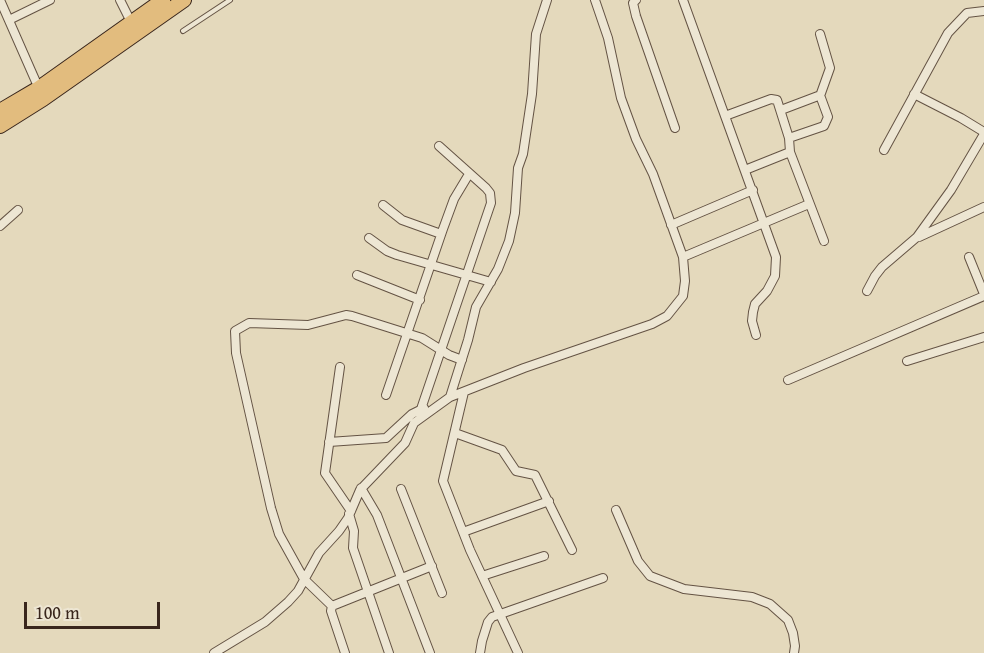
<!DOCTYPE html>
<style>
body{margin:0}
#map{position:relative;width:984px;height:653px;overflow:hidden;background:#e4d9bc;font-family:"Gentium Book Plus",serif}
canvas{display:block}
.scale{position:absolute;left:24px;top:602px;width:136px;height:27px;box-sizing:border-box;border:3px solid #39261c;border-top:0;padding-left:8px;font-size:18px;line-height:21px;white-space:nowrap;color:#39261c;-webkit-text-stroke:4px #ede6d3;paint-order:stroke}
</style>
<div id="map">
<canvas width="984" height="653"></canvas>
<div class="scale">100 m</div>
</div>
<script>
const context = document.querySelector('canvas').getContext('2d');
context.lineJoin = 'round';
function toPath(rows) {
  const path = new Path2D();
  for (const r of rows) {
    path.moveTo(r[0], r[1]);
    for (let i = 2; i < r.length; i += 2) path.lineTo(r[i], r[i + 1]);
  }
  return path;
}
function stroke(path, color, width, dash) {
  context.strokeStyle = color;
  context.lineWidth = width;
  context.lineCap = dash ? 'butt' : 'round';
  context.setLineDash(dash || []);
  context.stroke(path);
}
const lane = toPath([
 [183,31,230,0]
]);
const street = toPath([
 [0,0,40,91],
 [120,0,133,26],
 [636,0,633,3,636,16,675,128],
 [683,0,776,257,775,276,767,291,755,304,753,312,752,321,756,335],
 [9,20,50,0],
 [914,94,961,118,984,132],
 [820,96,830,68,820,34],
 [781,110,818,96,821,98,828,117,824,126,789,138],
 [725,116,771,99,777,100,789,138,790,152,824,241],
 [884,150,948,33,967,13,984,11],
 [745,170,790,152],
 [383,205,402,220,441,234],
 [671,225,753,190],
 [0,226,18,210],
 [919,237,984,207],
 [369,238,387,251,397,255,491,282],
 [683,257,809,204],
 [969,257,984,294],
 [357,275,420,300],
 [867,291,875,276,882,267,917,237,951,190,984,134],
 [907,361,984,337],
 [340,367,325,473,351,511],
 [788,380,984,296],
 [464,392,443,481,470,550,518,653],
 [386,395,443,229,454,199,469,174],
 [450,397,524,368,652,324,667,316,683,296,685,281,683,257,653,174,636,139,621,98,608,38,595,0],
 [421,409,491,203,490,193,486,188,439,146],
 [455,433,502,450,516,471,535,475,572,550],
 [329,442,386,438,412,414,424,408],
 [361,488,377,515,430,653],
 [401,489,442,593],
 [616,510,638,561,650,576,684,589,752,597,770,604,788,620,793,633,795,646,794,653],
 [349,514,354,531,353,548,389,653],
 [463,532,549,501],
 [482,576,544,556],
 [332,606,304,579,279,534,271,508,236,353,235,331,249,323,308,325,346,315,352,316,422,338,449,355,462,360],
 [214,653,265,622,288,602,298,591,319,553,339,531,348,518,360,490,405,443,414,423,450,397,468,340,476,307,498,269,509,241,515,213,518,168,523,154,532,94,536,34,547,0],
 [345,653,331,611,332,606,432,566],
 [480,653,482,641,488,622,492,617,603,578]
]);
const primary = toPath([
 [0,111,39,88,163,0],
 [0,126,43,99,184,0]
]);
stroke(lane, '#645344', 6);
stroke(street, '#645344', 10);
stroke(primary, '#39261c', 16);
stroke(lane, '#ede6d3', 4);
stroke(street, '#ede6d3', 8);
stroke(primary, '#e2bc7e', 14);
</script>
